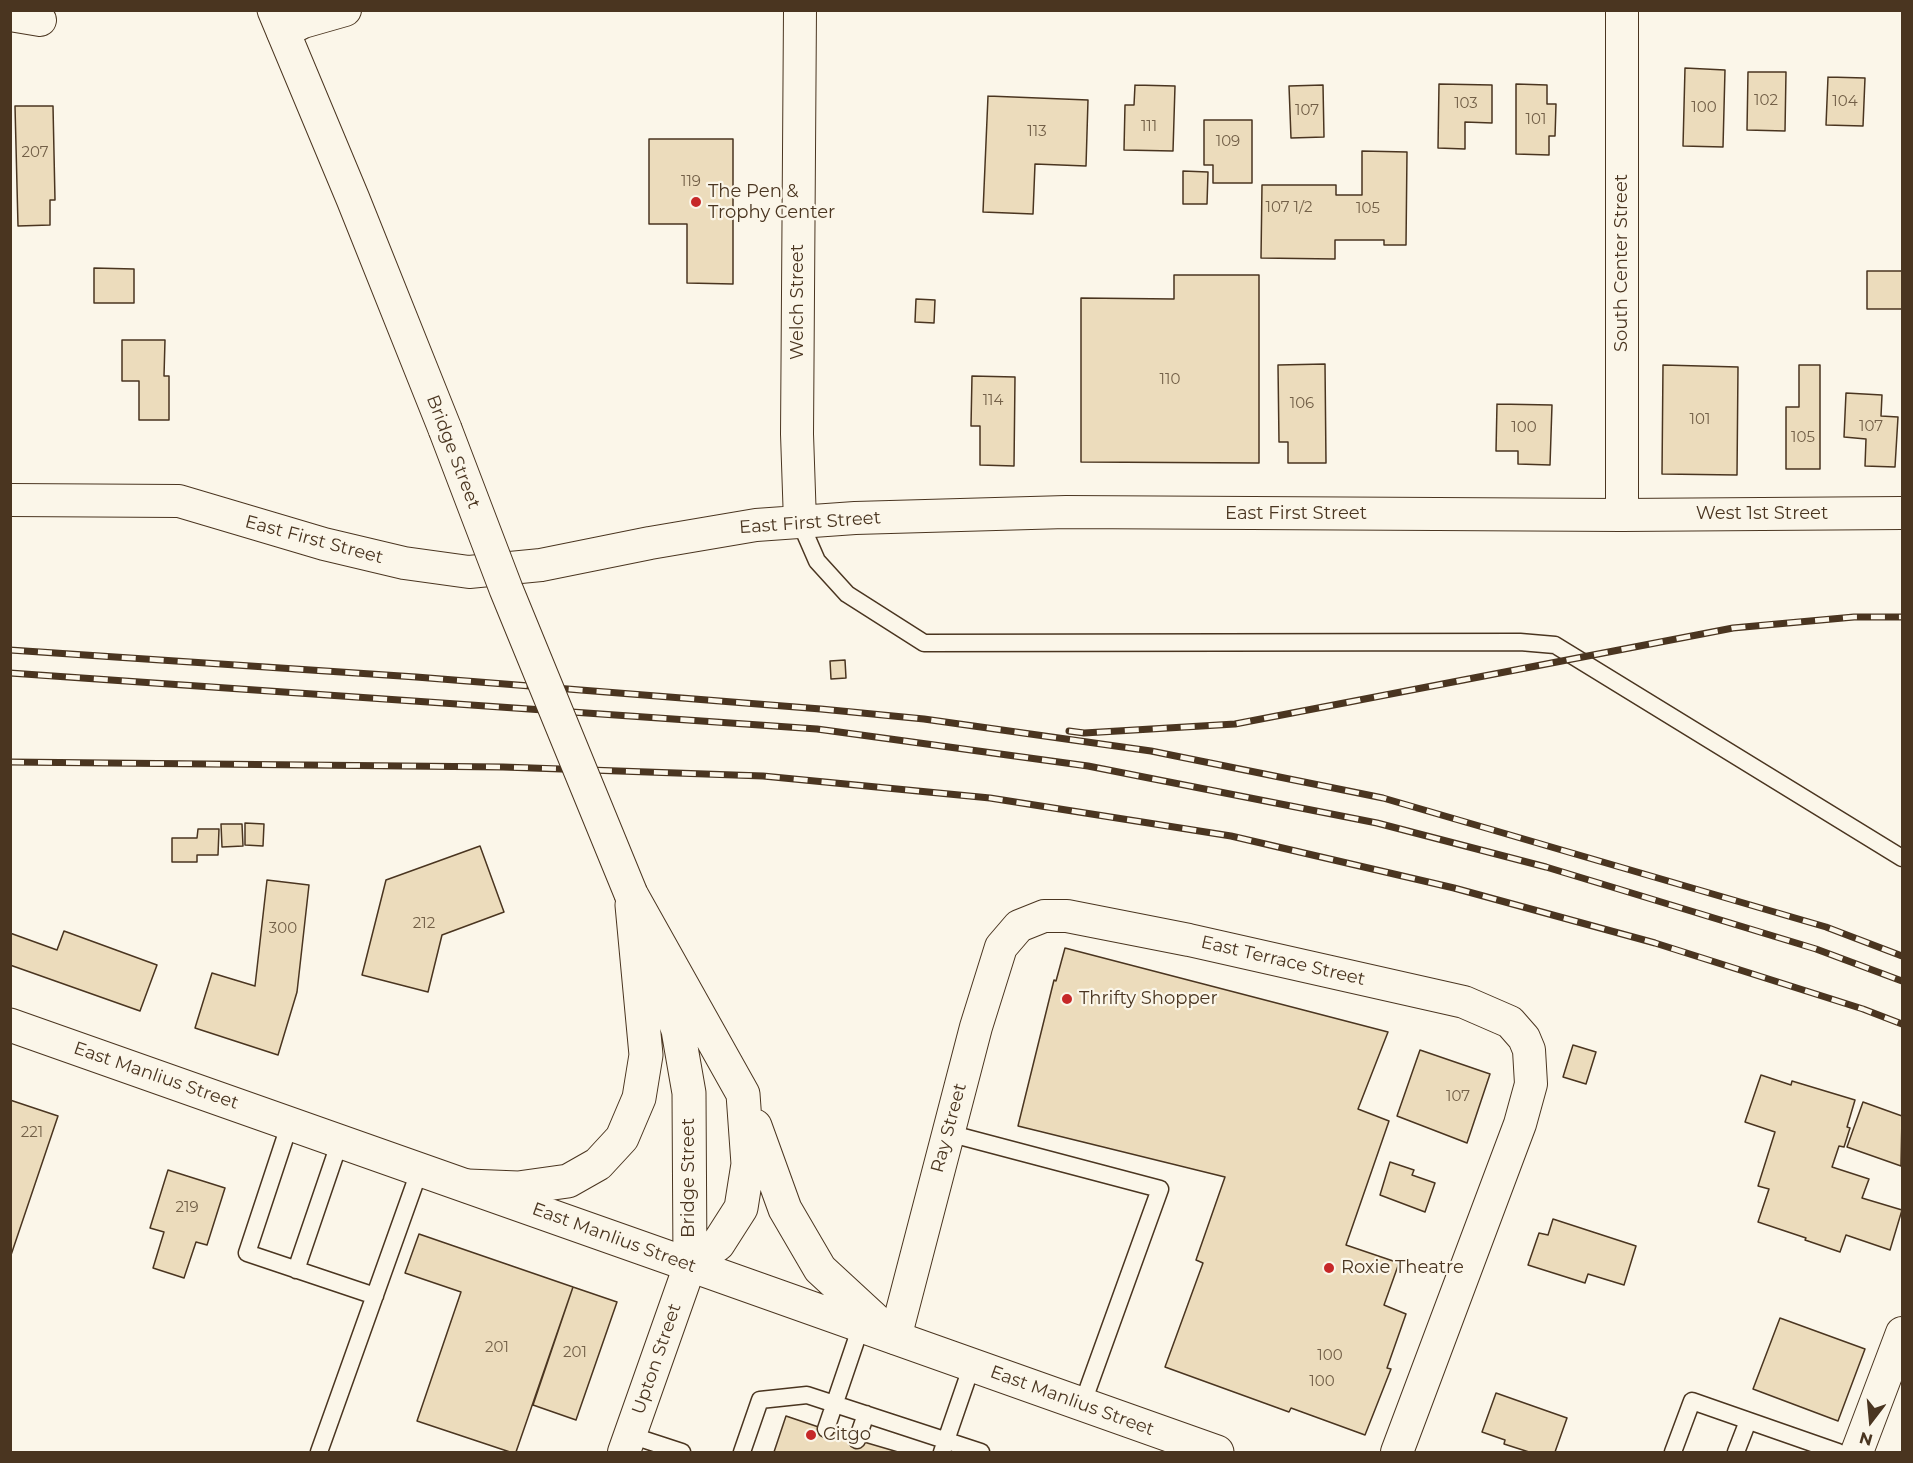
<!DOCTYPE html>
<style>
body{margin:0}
#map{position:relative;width:1913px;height:1463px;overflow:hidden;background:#fbf6e9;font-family:Montserrat,sans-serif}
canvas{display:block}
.frame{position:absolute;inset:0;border:12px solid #4a3520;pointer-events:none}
.north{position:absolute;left:1841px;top:1391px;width:60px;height:60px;-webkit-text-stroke:4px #fbf6e9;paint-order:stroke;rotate:196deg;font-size:16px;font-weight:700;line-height:24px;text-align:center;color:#4a3520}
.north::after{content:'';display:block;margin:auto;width:21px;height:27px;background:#4a3520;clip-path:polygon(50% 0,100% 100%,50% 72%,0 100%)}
</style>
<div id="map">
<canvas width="1913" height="1463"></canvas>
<div class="frame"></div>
<div class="north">N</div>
</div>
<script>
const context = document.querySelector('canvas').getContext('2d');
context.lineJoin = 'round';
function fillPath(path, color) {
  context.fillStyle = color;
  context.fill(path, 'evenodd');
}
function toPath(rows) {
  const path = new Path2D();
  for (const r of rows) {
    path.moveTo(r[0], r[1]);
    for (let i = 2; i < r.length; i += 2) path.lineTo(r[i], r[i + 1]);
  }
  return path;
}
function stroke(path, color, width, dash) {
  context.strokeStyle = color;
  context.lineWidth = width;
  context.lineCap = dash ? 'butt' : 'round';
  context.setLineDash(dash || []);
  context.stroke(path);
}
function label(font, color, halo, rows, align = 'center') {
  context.font = font + ' Montserrat,sans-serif';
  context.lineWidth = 4.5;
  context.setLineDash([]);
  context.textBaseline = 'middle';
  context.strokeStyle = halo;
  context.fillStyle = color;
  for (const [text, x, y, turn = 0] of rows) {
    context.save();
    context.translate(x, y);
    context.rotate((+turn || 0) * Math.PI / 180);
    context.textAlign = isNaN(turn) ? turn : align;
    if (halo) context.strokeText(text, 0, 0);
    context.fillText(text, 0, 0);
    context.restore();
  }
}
const building = toPath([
 [1685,68,1725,70,1723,147,1683,146,1685,68],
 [1748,72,1786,72,1785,131,1747,130,1748,72],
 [1828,77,1865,78,1863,126,1826,125,1828,77],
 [1439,84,1492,85,1492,123,1465,122,1465,149,1438,148,1439,84],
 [1516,84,1547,85,1547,104,1556,104,1555,136,1549,136,1549,155,1516,154,1516,84],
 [1135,85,1175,86,1173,151,1124,150,1125,105,1134,105,1135,85],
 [1323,85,1324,137,1291,138,1289,86,1323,85],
 [988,96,1088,100,1086,166,1035,164,1033,214,983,212,988,96],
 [15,106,53,106,55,200,50,200,50,225,18,226,15,106],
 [1204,120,1252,120,1252,183,1213,183,1213,165,1204,165,1204,120],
 [649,139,733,139,733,284,687,283,687,224,649,224,649,139],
 [1362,151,1407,152,1406,245,1384,245,1384,240,1335,240,1335,259,1261,258,1262,185,1336,185,1336,195,1362,195,1362,151],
 [1183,171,1208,172,1207,204,1183,204,1183,171],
 [94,268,134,269,134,303,94,303,94,268],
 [1867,271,1902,271,1902,309,1867,309,1867,271],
 [1174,275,1259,275,1259,463,1081,462,1081,298,1174,299,1174,275],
 [916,299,935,300,934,323,915,322,916,299],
 [122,340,165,340,164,376,169,376,169,420,139,420,139,381,122,381,122,340],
 [1325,364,1326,463,1288,463,1288,442,1279,442,1278,365,1325,364],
 [1663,365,1738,367,1737,475,1662,474,1663,365],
 [1799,365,1820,365,1820,469,1786,469,1786,407,1799,407,1799,365],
 [972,376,1015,377,1014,466,980,465,980,426,971,426,972,376],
 [1846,393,1882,395,1881,416,1898,417,1895,467,1865,466,1866,439,1844,437,1846,393],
 [1497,404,1552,405,1550,465,1518,464,1518,451,1496,451,1497,404],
 [845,660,846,678,831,679,830,661,845,660],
 [245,823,264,824,263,846,245,845,245,823],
 [221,824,242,824,243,846,222,847,221,824],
 [198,829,219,829,218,855,197,855,197,862,172,862,172,838,197,838,198,829],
 [480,846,504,912,442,935,428,992,362,975,386,880,480,846],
 [267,880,309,885,297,992,278,1055,195,1028,212,973,255,986,267,880],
 [64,931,157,965,140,1011,10,965,10,933,57,950,64,931],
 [1065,948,1388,1032,1358,1109,1389,1121,1346,1245,1399,1263,1384,1305,1406,1314,1387,1368,1391,1369,1365,1435,1291,1408,1289,1412,1165,1367,1203,1263,1196,1260,1225,1177,1018,1126,1054,980,1056,981,1065,948],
 [1573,1045,1596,1052,1586,1084,1563,1077,1573,1045],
 [1420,1050,1490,1074,1467,1143,1397,1116,1420,1050],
 [1761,1075,1791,1085,1792,1081,1855,1100,1847,1127,1850,1128,1844,1147,1839,1146,1832,1167,1869,1179,1862,1198,1902,1210,1890,1250,1846,1235,1840,1252,1805,1240,1806,1238,1758,1222,1769,1189,1758,1186,1775,1132,1745,1122,1761,1075],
 [10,1100,58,1116,10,1258,10,1100],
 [1863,1102,1902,1116,1901,1166,1847,1147,1863,1102],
 [1390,1162,1414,1170,1412,1175,1435,1183,1425,1212,1380,1195,1390,1162],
 [168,1170,225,1188,207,1245,196,1242,184,1278,153,1268,164,1232,150,1228,168,1170],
 [1553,1219,1636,1246,1624,1285,1588,1274,1585,1283,1528,1265,1539,1233,1548,1235,1553,1219],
 [419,1234,573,1287,516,1452,510,1452,417,1421,461,1292,405,1273,419,1234],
 [573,1287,617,1302,576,1420,533,1405,573,1287],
 [1780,1318,1865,1349,1838,1421,1753,1389,1780,1318],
 [1496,1393,1567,1418,1555,1452,1529,1452,1504,1444,1505,1440,1482,1432,1496,1393],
 [786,1416,857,1440,898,1452,774,1452,786,1416]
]);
fillPath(building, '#ecdcbc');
stroke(building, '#4a3520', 1.5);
const service = toPath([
 [800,522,817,561,847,594,924,643,1520,642,1555,645,1902,858],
 [290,1123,247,1253,375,1296],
 [948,1133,1160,1189,1082,1405],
 [296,1270,340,1141],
 [826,1429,861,1326],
 [630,1435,682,1452],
 [857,1440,866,1414],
 [319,1452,420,1169],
 [742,1452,760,1400,807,1395,981,1452],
 [942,1452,972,1365],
 [1673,1452,1692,1401,1838,1452],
 [1736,1452,1748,1421]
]);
const minor = toPath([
 [800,10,797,434,800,522],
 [10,15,40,20],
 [283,32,303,22,345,10],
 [10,500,179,501,324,544,404,563,469,572,541,565,650,543,756,525,855,518,1066,512,1622,515,1902,513],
 [1622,515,1622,10],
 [895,1338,976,1027,1001,947,1019,926,1044,916,1067,916,1189,940,1464,1002,1510,1022,1524,1038,1529,1050,1531,1084,1520,1124,1397,1452],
 [624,1452,690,1265],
 [1857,1452,1902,1333]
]);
const tertiary = toPath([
 [10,1025,690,1265]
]);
const secondary = toPath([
 [274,10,353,199,445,429],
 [631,894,743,1094,748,1164,741,1208,718,1244,690,1265],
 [659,975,678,1030,689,1093,690,1265],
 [755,1126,785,1209,820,1269,885,1329],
 [468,1186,518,1188,568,1181,598,1164,622,1138,639,1098,646,1055,632,905],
 [690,1265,1217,1452]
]);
stroke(service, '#4a3520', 19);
stroke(minor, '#4a3520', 34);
stroke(tertiary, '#4a3520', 35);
stroke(secondary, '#4a3520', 35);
stroke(service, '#fbf6e9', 16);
stroke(minor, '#fbf6e9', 32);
stroke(tertiary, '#fbf6e9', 33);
stroke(secondary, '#fbf6e9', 33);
const rail = toPath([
 [10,650,416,677,821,709,924,719,1151,751,1383,798,1826,927,1902,956],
 [10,673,817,729,1088,766,1377,823,1546,867,1816,949,1902,981],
 [1069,731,1084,733,1235,724,1733,628,1854,617,1902,617],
 [10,762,503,767,763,776,990,798,1231,836,1454,888,1655,943,1863,1009,1902,1024]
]);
stroke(rail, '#4a3520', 7);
stroke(rail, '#fbf6e9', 4.5, [14]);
const secondaryBridge = toPath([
 [445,429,506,589,631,894]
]);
stroke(secondaryBridge, '#4a3520', 35, []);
stroke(secondaryBridge, '#fbf6e9', 33);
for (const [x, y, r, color] of [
 [696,202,6,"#c62828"],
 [1067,999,6,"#c62828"],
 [1329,1268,6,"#c62828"],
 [811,1435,6,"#c62828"]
]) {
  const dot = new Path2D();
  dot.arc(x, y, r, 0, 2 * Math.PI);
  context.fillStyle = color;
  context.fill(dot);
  stroke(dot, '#fbf6e9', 2);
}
label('15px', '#725f47', null, [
 ["102",1766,101],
 ["104",1845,102],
 ["103",1466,104],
 ["100",1704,108],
 ["107",1307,111],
 ["101",1536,120],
 ["111",1149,127],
 ["113",1037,132],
 ["109",1228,142],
 ["207",35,153],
 ["119",691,182],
 ["107 1/2",1289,208],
 ["105",1368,209],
 ["110",1170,380],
 ["114",993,401],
 ["106",1302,404],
 ["101",1700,420],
 ["107",1871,427],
 ["100",1524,428],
 ["105",1803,438],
 ["212",424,924],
 ["300",283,929],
 ["107",1458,1097],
 ["221",32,1133],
 ["219",187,1208],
 ["201",497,1348],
 ["201",575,1353],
 ["100",1330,1356],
 ["100",1322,1382]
]);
label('18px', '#4a3520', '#fbf6e9', [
 ["The Pen &",708,192],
 ["Trophy Center",708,213],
 ["Thrifty Shopper",1079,999],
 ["Roxie Theatre",1341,1268],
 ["Citgo",823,1435]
], 'left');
label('18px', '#4a3520', '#fbf6e9', [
 ["South Center Street",1622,263,-90],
 ["Welch Street",798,302,-90],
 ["Bridge Street",453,452,69],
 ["East First Street",1296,514],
 ["West 1st Street",1762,514],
 ["East First Street",810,523,-4],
 ["East First Street",314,540,15],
 ["East Terrace Street",1283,961,13],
 ["East Manlius Street",156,1076,19],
 ["Ray Street",949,1128,-75],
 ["Bridge Street",689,1178,-90],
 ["East Manlius Street",614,1238,20],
 ["Upton Street",657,1359,-71],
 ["East Manlius Street",1072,1401,20]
]);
</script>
